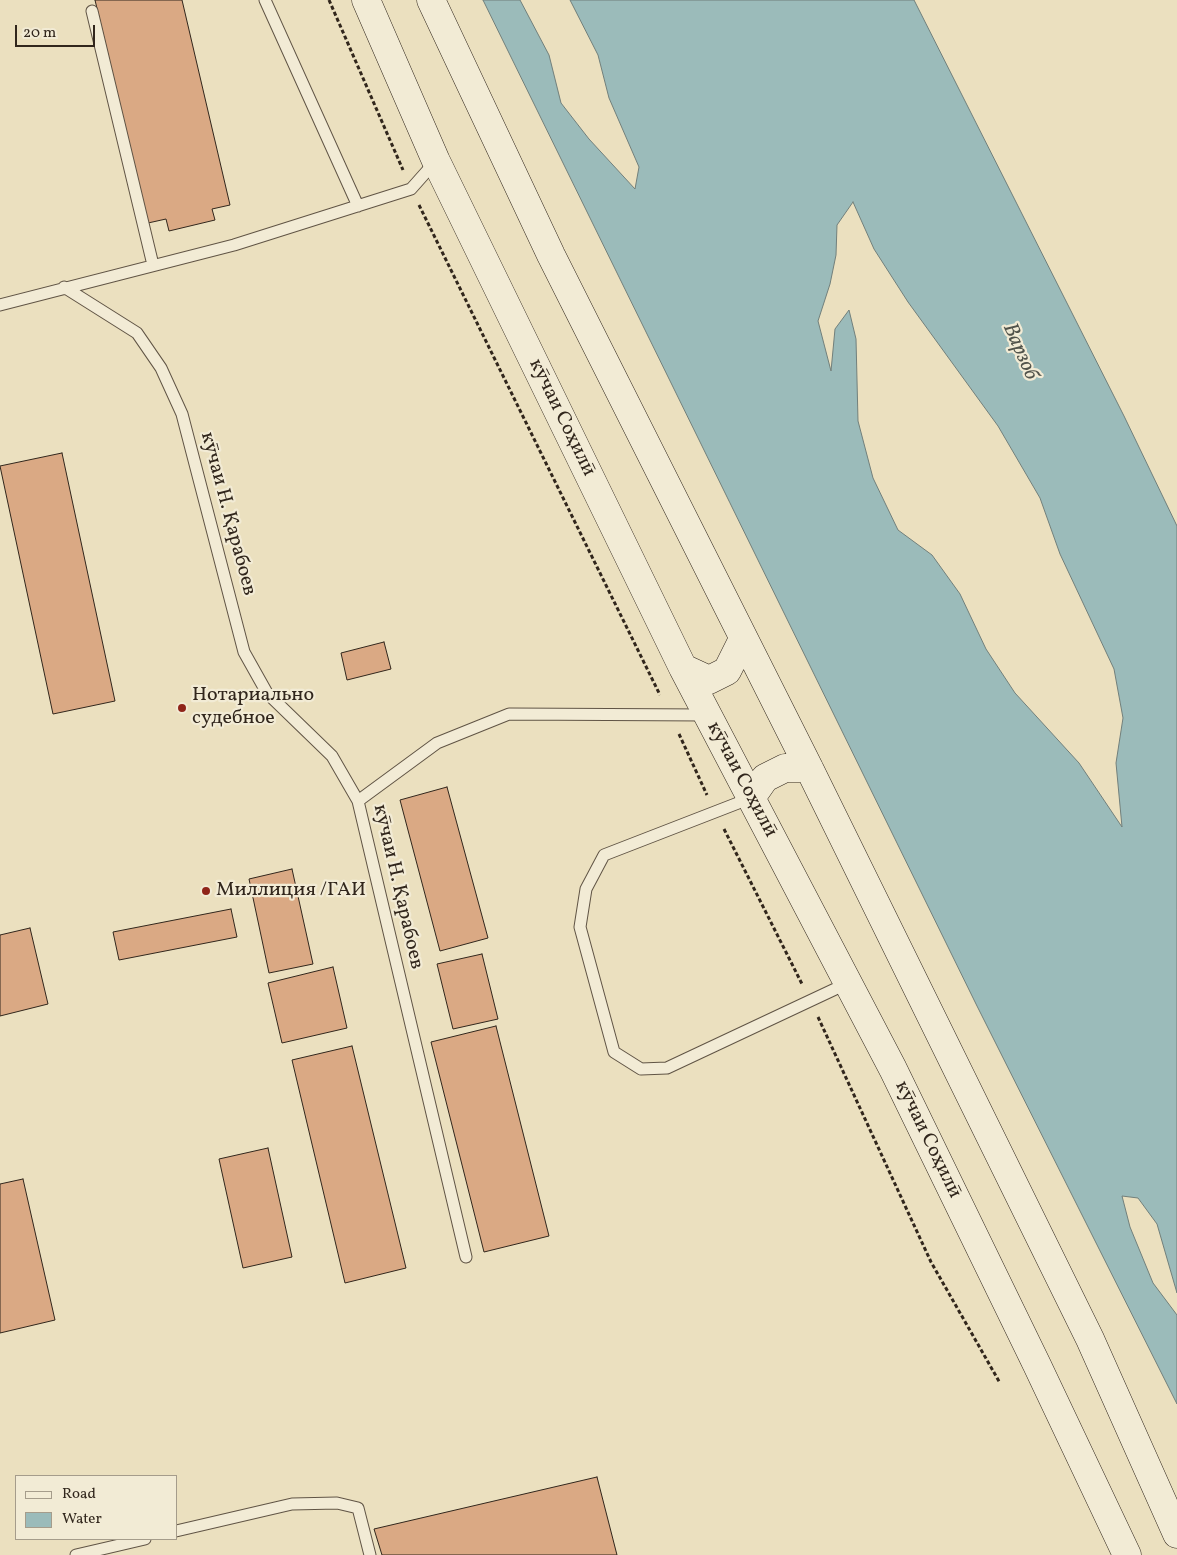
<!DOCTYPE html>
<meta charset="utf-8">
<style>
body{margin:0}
#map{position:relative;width:1177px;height:1555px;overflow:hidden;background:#ebe0bf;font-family:Vollkorn,serif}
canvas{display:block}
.legend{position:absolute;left:15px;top:1475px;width:162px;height:65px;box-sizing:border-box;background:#f2ebd5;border:1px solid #a59c8b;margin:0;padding:6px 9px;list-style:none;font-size:15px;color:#31261c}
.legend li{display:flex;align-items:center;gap:10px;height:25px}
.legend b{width:25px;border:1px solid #a59c8b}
.scale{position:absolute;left:15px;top:25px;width:80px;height:22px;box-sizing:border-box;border:2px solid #31261c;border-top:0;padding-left:6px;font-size:15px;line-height:18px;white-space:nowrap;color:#31261c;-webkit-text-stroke:4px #f2ebd5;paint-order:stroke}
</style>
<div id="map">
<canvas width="1177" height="1555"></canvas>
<ul class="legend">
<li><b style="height:6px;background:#f2ebd5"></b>Road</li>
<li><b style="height:14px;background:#9bbbba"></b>Water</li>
</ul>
<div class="scale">20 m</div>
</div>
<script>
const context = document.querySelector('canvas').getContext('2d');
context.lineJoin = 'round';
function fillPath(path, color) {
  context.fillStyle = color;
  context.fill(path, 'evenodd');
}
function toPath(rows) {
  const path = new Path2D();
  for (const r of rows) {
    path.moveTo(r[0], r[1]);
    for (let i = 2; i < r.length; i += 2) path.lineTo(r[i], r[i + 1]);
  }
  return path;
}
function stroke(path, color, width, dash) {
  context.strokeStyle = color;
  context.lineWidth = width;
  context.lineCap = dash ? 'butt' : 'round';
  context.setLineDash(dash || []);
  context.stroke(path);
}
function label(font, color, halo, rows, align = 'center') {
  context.font = font + ' Vollkorn,serif';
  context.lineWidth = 4.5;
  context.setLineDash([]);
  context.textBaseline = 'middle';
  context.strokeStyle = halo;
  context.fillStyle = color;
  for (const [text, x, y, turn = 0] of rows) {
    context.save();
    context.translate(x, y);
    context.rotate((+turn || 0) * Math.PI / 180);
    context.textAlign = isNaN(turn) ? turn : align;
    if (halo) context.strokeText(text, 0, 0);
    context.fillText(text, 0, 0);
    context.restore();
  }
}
const water = toPath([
 [483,0,520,0,549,55,561,103,589,139,635,189,639,167,609,98,598,55,570,0,914,0,1124,416,1177,526,1177,1293,1157,1224,1138,1198,1122,1196,1130,1227,1153,1283,1177,1315,1177,1404,977,1006,483,0],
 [853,202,874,249,908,302,998,426,1040,498,1060,554,1114,669,1123,718,1116,763,1122,827,1079,763,1015,693,986,649,960,594,932,555,898,530,873,478,858,421,856,339,849,310,835,329,831,371,818,321,830,284,836,255,837,225,853,202]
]);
fillPath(water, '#9bbbba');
stroke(water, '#717f7b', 1);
const building = toPath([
 [95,0,182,0,230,205,212,209,215,220,169,231,166,219,148,223,95,0],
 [62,453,115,701,53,714,0,466,62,453],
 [384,642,391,669,347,680,341,653,384,642],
 [447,787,488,938,440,951,400,800,447,787],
 [292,869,313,964,269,973,249,879,292,869],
 [231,909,237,937,119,960,113,932,231,909],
 [30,928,48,1004,0,1016,0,935,30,928],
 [482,954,498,1019,453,1029,437,964,482,954],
 [333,967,347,1028,282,1043,268,983,333,967],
 [496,1026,549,1236,484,1252,431,1042,496,1026],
 [352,1046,406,1268,345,1283,292,1060,352,1046],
 [268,1148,292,1257,243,1268,219,1159,268,1148],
 [23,1179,55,1320,0,1333,0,1184,23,1179],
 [597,1477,617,1555,382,1555,374,1529,597,1477]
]);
fillPath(building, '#daa984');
stroke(building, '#31261c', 1);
const service = toPath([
 [265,0,358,206],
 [92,11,153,265],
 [64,287,137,333,161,368,182,414,244,652,267,693,332,756,358,801,466,1257],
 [0,305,234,245,411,189,435,162],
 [751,798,604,855,586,889,580,927,614,1052,641,1069,667,1068,848,983],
 [358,801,437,743,509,714,707,715],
 [176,1531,292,1504,337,1503,358,1508,370,1555],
 [76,1555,145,1539]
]);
const secondary = toPath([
 [366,0,436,161,683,668,893,1069,1037,1365,1127,1555],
 [431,0,551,255,809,768,1090,1339,1177,1534],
 [683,668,709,680,727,671,743,639],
 [751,798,765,778,785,768,809,768]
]);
stroke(service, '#605445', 13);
stroke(secondary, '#31261c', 29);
stroke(toPath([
 [329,0,403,170],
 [419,205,660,695],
 [679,734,707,795],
 [724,829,802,984],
 [818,1017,931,1262,1000,1383]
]), '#31261c', 3, [4, 2.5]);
stroke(service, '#f2ebd5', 11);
stroke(secondary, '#f2ebd5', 28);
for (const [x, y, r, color] of [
 [182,708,5,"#8f2418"],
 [206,891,5,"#8f2418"]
]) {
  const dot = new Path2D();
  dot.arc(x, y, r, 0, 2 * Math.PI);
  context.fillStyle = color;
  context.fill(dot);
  stroke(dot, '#f2ebd5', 2);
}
label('20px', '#31261c', '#f2ebd5', [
 ["кӯчаи Соҳилӣ",561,418,64],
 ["кӯчаи Н. Қарабоев",227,514,75],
 ["кӯчаи Соҳилӣ",741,780,62],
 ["кӯчаи Н. Қарабоев",397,887,77],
 ["кӯчаи Соҳилӣ",927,1140,64]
]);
label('20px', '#31261c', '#f2ebd5', [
 ["Нотариально",192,696],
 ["судебное",192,719],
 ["Миллиция /ГАИ",216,891]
], 'left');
label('italic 21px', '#51534b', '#f2ebd5', [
 ["Варзоб",1019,352,66]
]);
</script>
